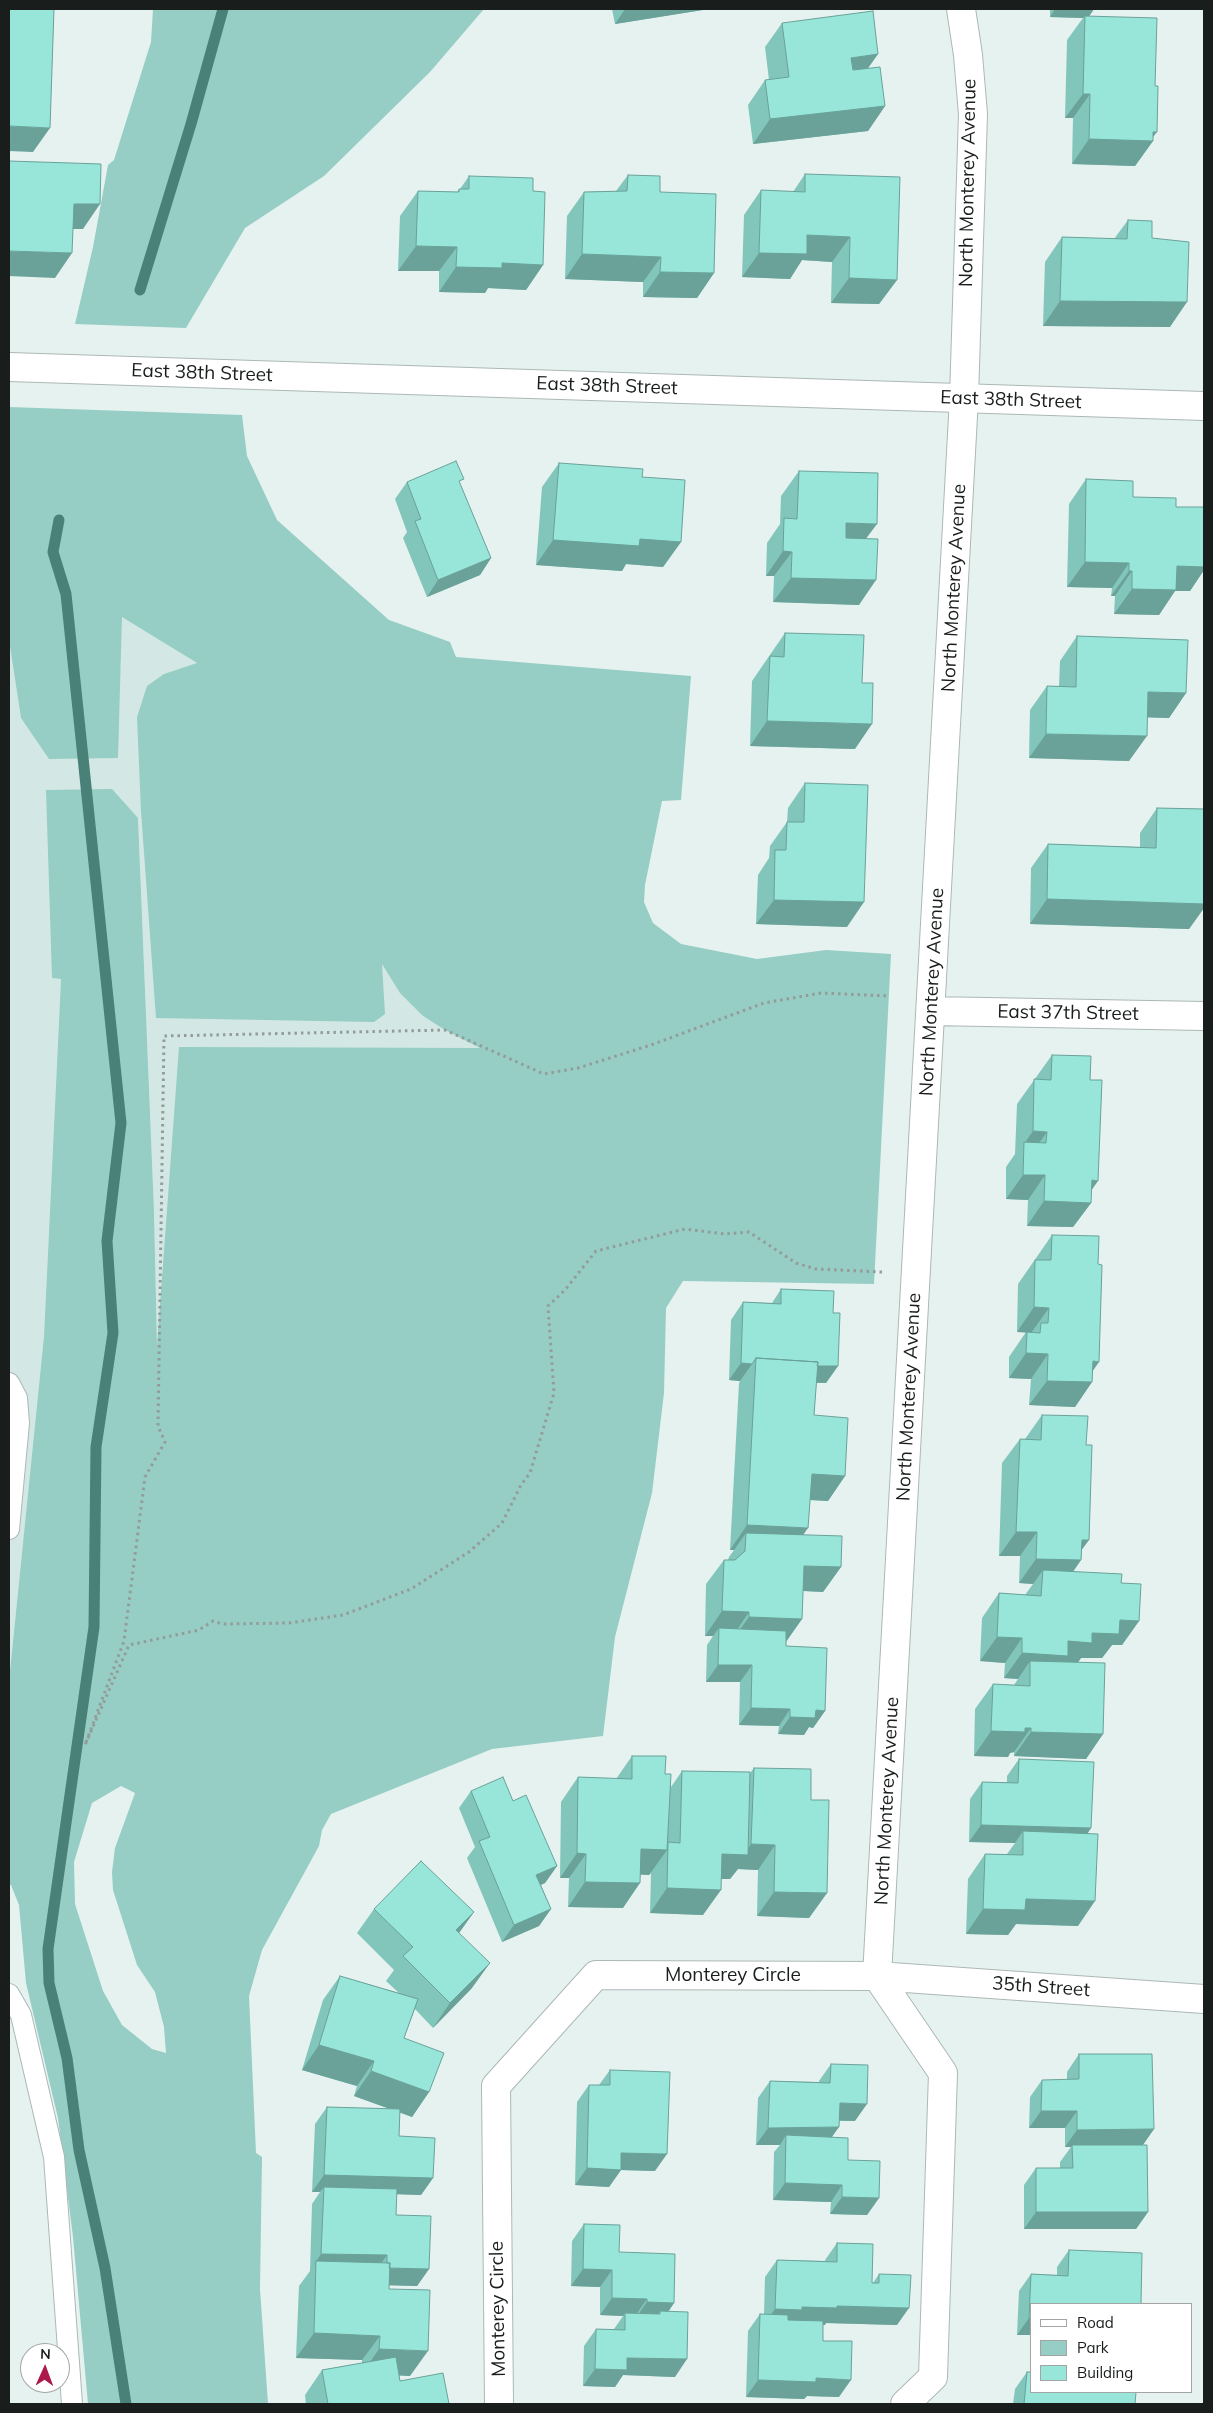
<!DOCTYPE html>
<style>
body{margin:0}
#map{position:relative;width:1213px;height:2413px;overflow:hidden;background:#e6f2f0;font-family:Mulish,sans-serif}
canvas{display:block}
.frame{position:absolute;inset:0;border:10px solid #191d1c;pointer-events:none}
.legend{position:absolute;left:1030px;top:2303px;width:162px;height:90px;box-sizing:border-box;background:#fff;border:1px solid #a3a5a4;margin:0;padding:6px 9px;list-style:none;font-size:15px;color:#191d1c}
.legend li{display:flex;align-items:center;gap:10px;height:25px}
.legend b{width:25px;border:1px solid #a3a5a4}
.north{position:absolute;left:20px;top:2343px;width:50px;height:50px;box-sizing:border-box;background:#fff;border:1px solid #a3a5a4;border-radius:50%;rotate:2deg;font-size:14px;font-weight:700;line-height:20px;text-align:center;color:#191d1c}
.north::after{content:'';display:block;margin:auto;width:18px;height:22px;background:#ac1949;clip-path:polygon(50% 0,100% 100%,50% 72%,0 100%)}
</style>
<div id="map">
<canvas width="1213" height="2413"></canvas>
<div class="frame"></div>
<ul class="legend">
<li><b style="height:6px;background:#fff"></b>Road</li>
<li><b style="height:14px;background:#96cdc4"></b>Park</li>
<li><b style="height:14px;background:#97e6d9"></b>Building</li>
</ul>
<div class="north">N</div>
</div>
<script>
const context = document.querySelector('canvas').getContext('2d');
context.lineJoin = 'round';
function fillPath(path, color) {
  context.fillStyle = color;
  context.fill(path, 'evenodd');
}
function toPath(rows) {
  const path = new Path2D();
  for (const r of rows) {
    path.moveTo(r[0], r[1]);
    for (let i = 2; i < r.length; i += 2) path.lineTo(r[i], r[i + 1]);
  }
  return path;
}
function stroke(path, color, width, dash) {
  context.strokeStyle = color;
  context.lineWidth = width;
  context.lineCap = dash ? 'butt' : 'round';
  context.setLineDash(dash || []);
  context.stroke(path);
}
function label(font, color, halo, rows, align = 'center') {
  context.font = font + ' Mulish,sans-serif';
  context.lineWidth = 4.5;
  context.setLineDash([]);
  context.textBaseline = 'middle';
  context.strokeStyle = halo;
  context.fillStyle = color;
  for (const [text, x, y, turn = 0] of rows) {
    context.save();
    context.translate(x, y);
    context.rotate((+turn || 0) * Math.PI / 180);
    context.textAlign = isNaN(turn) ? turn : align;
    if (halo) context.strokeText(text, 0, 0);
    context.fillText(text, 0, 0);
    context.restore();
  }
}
fillPath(toPath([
 [122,616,198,664,375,852,379,894,423,1016,445,1030,481,1048,157,1354,154,1211,138,818,52,978,61,978,44,1336,9,1681,9,640,21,718,117,758]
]), '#d3e8e4');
fillPath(toPath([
 [153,9,484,9,430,72,324,176,245,228,186,328,75,324,93,247,108,165,114,160,151,42],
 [9,407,242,415,247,456,277,520,389,620,450,642,456,657,691,676,681,800,662,801,645,885,644,902,653,923,681,944,757,959,826,950,891,954,874,1284,683,1281,666,1308,664,1393,652,1493,615,1637,603,1736,492,1749,331,1814,322,1830,319,1846,262,1950,249,1996,256,2153,262,2157,260,2289,268,2404,88,2404,73,2237,58,2118,26,1983,19,1905,11,1885,9,1885,9,1681,44,1336,61,979,52,978,46,790,112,789,138,818,154,1211,157,1346,179,1047,480,1048,445,1030,423,1016,400,993,382,964,385,1014,374,1022,156,1018,141,811,137,717,147,686,164,674,197,663,122,617,118,758,49,759,21,718,9,640],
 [121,1786,135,1793,115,1848,112,1872,113,1890,137,1965,155,1992,164,2027,166,2053,152,2049,122,2025,103,1991,75,1904,74,1862,92,1803]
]), '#96cdc4');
stroke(toPath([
 [140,290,191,124,223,9],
 [59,520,53,552,66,594,121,1123,107,1241,113,1333,96,1447,94,1627,48,1949,49,1983,67,2058,79,2150,105,2268,126,2404]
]), '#498178', 11);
const service = toPath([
 [9,1383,17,1398,19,1423,9,1529],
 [9,1994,21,2015,54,2157,72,2404]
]);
const minor = toPath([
 [961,9,968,55,973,114,964,398,877,1976,1204,1999],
 [931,1011,1204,1016],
 [499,2404,496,2086,596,1975,877,1976,943,2073,933,2377,905,2404]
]);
const tertiary = toPath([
 [9,367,1204,406]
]);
stroke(service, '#acb8b6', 22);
stroke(minor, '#acb8b6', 30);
stroke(tertiary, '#acb8b6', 30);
stroke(toPath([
 [882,1272,816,1269,796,1263,749,1232,725,1234,685,1229,596,1251,565,1290,548,1306,554,1393,530,1473,521,1485,502,1523,469,1552,411,1589,343,1615,289,1623,222,1624,213,1621,199,1630,129,1645,85,1745,124,1641,145,1477,165,1442,158,1426,164,1036,445,1030,544,1074,578,1068,651,1045,764,1003,821,993,889,996]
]), '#939c9a', 3, [2.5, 4]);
stroke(service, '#fff', 20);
stroke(minor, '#fff', 28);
stroke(tertiary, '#fff', 28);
fillPath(toPath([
 [612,9,709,9,615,24],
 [1050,9,1094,9,1089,16,1153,138,1153,141,1135,166,1072,164,1073,118,1065,118,1067,40,1083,18,1050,17],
 [782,23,878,54,868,68,885,106,868,131,753,144,748,105,765,80,769,80,765,47],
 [805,174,897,280,879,304,831,303,832,262,802,260,790,279,742,277,744,215,761,190,793,192],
 [628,175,660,192,714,273,697,298,643,297,643,282,565,279,567,216,584,192,616,191],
 [469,176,533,191,543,265,526,290,488,288,485,293,439,292,439,271,398,271,400,216,418,191,457,192,459,189,460,189],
 [1128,220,1152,238,1170,327,1043,326,1045,262,1062,237,1114,239],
 [559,463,642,477,681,542,663,567,626,564,622,571,536,565,542,487],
 [799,471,866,538,859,605,773,602,774,576,766,576,767,543,780,524,781,496],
 [1086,479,1133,497,1176,507,1204,507,1204,570,1190,591,1175,591,1159,615,1114,614,1115,596,1111,596,1112,588,1067,587,1069,504],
 [407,482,460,484,491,558,480,575,427,597,403,538,407,532,395,499],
 [785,633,855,749,750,746,752,681],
 [1077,636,1186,693,1169,718,1147,717,1129,761,1029,758,1030,710,1047,686,1059,686,1060,661],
 [805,783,847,927,756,924,758,875,769,858,770,846,787,822,788,808],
 [1157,808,1204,809,1204,908,1189,929,1030,924,1031,868,1048,844,1140,847,1140,833],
 [1052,1055,1090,1080,1091,1203,1073,1227,1027,1226,1028,1200,1006,1199,1006,1167,1015,1154,1017,1104],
 [1052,1235,1093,1370,1092,1382,1075,1407,1029,1405,1031,1379,1009,1378,1009,1357,1026,1332,1017,1332,1018,1284],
 [781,1289,833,1313,838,1366,826,1383,816,1383,814,1415,845,1476,828,1501,810,1500,803,1535,841,1567,823,1592,803,1591,802,1619,786,1642,786,1646,825,1711,813,1728,809,1727,804,1735,778,1734,779,1726,739,1725,740,1682,706,1682,707,1645,713,1636,705,1636,706,1584,724,1560,728,1560,729,1557,734,1550,730,1550,739,1383,740,1381,729,1380,731,1320,743,1302,772,1303],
 [1042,1415,1082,1551,1081,1560,1073,1572,1121,1583,1139,1621,1122,1645,1112,1645,1102,1658,1081,1658,1078,1663,1103,1734,1086,1759,1014,1756,1014,1752,1010,1753,1008,1757,974,1756,975,1709,993,1684,1014,1685,1018,1679,1004,1678,1005,1663,980,1661,982,1618,999,1593,1025,1595,1033,1584,1019,1583,1020,1556,999,1556,1002,1463,1020,1439,1025,1439],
 [632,1756,665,1774,671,1787,682,1771,750,1773,754,1768,811,1800,827,1893,809,1918,757,1916,758,1870,738,1869,730,1879,721,1879,703,1915,650,1913,651,1873,649,1875,640,1874,623,1908,568,1907,569,1878,560,1878,561,1802,578,1777,616,1779],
 [1019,1759,1091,1828,1088,1833,1078,1926,1016,1924,1008,1935,966,1934,968,1879,985,1854,1007,1854,1015,1843,969,1842,970,1799,982,1782,1007,1782,1007,1776],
 [471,1791,513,1801,557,1866,545,1883,541,1885,551,1909,539,1926,502,1942,467,1858,475,1847,459,1808],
 [374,1909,474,1912,459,1933,472,1988,433,2028,415,2009,404,2038,429,2092,412,2117,400,2112,399,2136,433,2178,421,2195,396,2194,396,2215,429,2269,417,2286,389,2285,389,2289,410,2376,399,2375,400,2381,449,2404,306,2404,305,2395,322,2370,362,2363,362,2360,296,2358,299,2286,310,2271,312,2204,320,2192,312,2192,315,2124,327,2107,390,2109,354,2096,357,2086,302,2070,323,2000,340,1976,399,1993,386,1981,394,1970,357,1933],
 [1079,2054,1154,2129,1143,2145,1148,2212,1136,2229,1024,2229,1024,2185,1036,2168,1060,2168,1060,2162,1071,2147,1065,2147,1065,2128,1029,2128,1030,2097,1042,2080,1067,2080,1067,2072],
 [831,2064,855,2121,839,2121,832,2137,848,2160,879,2198,867,2215,830,2214,831,2202,773,2200,774,2152,780,2145,756,2145,758,2098,770,2081,819,2082,819,2081],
 [610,2070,655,2171,621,2170,609,2187,575,2185,577,2102,589,2085,599,2085],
 [584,2224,619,2252,674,2303,669,2311,675,2377,623,2375,615,2387,583,2386,584,2346,596,2329,614,2329,623,2316,600,2315,600,2287,571,2286,572,2241],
 [837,2243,872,2283,873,2283,879,2274,897,2325,826,2323,825,2325,823,2325,823,2341,839,2397,807,2396,804,2399,746,2397,748,2331,760,2314,764,2314,765,2277,777,2260,825,2261,825,2260],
 [1069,2250,1141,2304,1032,2335,1017,2335,1019,2291,1031,2274,1057,2275,1057,2267],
 [1027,2372,1135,2404,1013,2404,1015,2389]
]), '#82c6bb');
fillPath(toPath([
 [625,9,709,9,615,24],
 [1055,9,1094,9,1088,18,1085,16,1083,18,1050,17],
 [1123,9,1148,9,1147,10],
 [878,54,861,78,834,83,851,58],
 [1083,94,1090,94,1073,118,1065,118],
 [885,106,868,131,753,144,770,119],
 [9,126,50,128,33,152,9,151],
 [1153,132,1157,132,1150,141,1153,141,1135,166,1072,164,1089,139],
 [74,204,100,204,83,229,56,229],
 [807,235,850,237,832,262,802,260,790,279,742,277,759,253],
 [416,246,457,247,439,271,398,271],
 [9,251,72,253,55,278,9,276],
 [582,254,661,257,643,282,565,279],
 [502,263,543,265,526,290,488,288,485,293,439,292,456,267],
 [660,272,714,273,697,298,643,297],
 [849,278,897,280,879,304,831,303],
 [1060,301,1187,302,1170,327,1043,326],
 [846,523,877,524,859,548,829,547],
 [640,539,681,542,663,567,626,564,622,571,536,565,553,540],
 [783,551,792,552,774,576,766,576],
 [491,558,480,575,427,597,438,580],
 [1085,562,1129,563,1112,588,1067,587],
 [1177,566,1204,567,1204,570,1190,591,1175,591,1159,615,1114,614,1132,589],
 [1129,571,1132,571,1115,596,1111,596],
 [791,578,876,580,859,605,773,602],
 [1148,692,1186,693,1169,718,1131,717],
 [767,721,872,724,855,749,750,746],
 [1046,734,1147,736,1129,761,1029,758],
 [1047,899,1204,904,1204,908,1189,929,1030,924],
 [774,900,864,902,847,927,756,924],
 [1033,1131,1047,1132,1030,1156,1024,1144],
 [1023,1175,1045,1175,1028,1200,1006,1199],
 [1092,1180,1098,1181,1083,1202,1091,1203,1073,1227,1027,1226,1044,1201],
 [1034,1307,1049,1308,1031,1333,1017,1332],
 [1026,1353,1048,1354,1031,1379,1009,1378],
 [1093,1361,1099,1362,1085,1382,1092,1382,1075,1407,1029,1405,1047,1381],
 [741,1363,752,1364,740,1381,729,1380],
 [756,1364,838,1366,826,1383,755,1381],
 [812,1474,845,1476,828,1501,794,1499],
 [747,1525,808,1528,791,1552,746,1533,734,1550,730,1550],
 [1016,1532,1037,1532,1020,1556,999,1556],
 [1082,1540,1089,1540,1075,1559,1081,1560,1064,1584,1043,1570,1033,1584,1019,1583,1036,1559],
 [804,1566,841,1567,823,1592,787,1590],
 [722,1611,749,1612,732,1637,719,1628,713,1636,705,1636],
 [749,1617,802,1619,785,1643,731,1642],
 [1120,1620,1139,1621,1122,1645,1112,1645,1102,1658,1081,1658,1074,1667,1030,1661,1018,1679,1004,1678,1022,1653,1068,1641,1092,1633],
 [997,1637,1022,1638,1005,1663,980,1661],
 [718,1665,752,1665,740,1682,706,1682],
 [751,1708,790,1709,779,1726,739,1725],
 [816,1710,825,1711,813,1728,809,1727,804,1735,778,1734,790,1717],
 [1031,1728,1014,1752,1010,1753,1008,1757,974,1756,991,1731],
 [1031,1732,1103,1734,1086,1759,1014,1756],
 [981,1825,1091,1828,1079,1845,1023,1831,1015,1843,969,1842],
 [751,1844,775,1845,758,1870,738,1869,730,1879,705,1879,722,1854,744,1855],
 [641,1849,667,1850,649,1875,624,1874],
 [577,1853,586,1854,569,1878,560,1878],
 [557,1866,545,1883,524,1892,536,1875],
 [585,1882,640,1883,623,1908,568,1907],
 [667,1888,721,1890,703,1915,650,1913],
 [774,1892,827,1893,809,1918,757,1916],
 [1026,1899,1095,1901,1078,1926,1016,1924,1008,1935,966,1934,983,1909],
 [551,1909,539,1926,502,1942,514,1925],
 [474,1912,456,1937,456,1930],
 [490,1963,472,1988,433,2028,450,2003],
 [319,2045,374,2061,357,2086,302,2070],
 [371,2071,429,2092,412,2117,354,2096],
 [840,2103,867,2104,855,2121,828,2120],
 [1041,2111,1077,2111,1065,2128,1029,2128],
 [839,2127,827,2144,786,2135,780,2145,756,2145,768,2128],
 [1154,2129,1142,2146,1072,2145,1071,2147,1065,2147,1077,2130],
 [621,2153,667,2154,655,2171,621,2170,609,2187,575,2185,587,2168],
 [324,2175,433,2178,421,2195,324,2192,324,2187,320,2192,312,2192],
 [785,2183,842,2185,831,2202,773,2200],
 [842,2197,879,2198,867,2215,830,2214],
 [1036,2212,1148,2212,1136,2229,1024,2229],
 [321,2254,387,2255,375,2272,316,2261,310,2271],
 [386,2268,429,2269,417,2286,374,2285],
 [583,2269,612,2270,600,2287,571,2286],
 [612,2298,647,2299,635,2316,625,2313,623,2316,600,2315],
 [647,2302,674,2303,662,2320,660,2314,660,2311,653,2320,635,2319],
 [837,2306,909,2308,897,2325,826,2323,825,2325,792,2324,763,2326,775,2309,802,2307],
 [1029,2318,1032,2318,1032,2335,1017,2335],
 [314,2333,380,2336,362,2360,296,2358],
 [379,2349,428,2351,410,2376,362,2374],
 [627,2358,687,2359,675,2377,623,2375,615,2387,583,2386,595,2369],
 [816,2378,851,2380,839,2397,807,2396,804,2399,746,2397,758,2380]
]), '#6aa198');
const building = toPath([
 [9,9,54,9,50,128,9,126,9,9],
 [873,11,878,54,851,58,853,70,880,67,885,106,770,119,765,80,789,77,782,23,873,11],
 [1085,16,1157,18,1155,86,1158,86,1157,132,1153,132,1153,141,1089,139,1090,94,1083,94,1085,16],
 [9,161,101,164,100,204,74,204,72,253,9,251,9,161],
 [805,174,900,177,897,280,849,278,850,237,807,235,807,254,759,253,761,190,805,192,805,174],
 [628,175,660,176,660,192,716,194,714,273,660,272,661,257,582,254,584,192,627,191,628,175],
 [469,176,533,178,533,191,545,192,543,265,502,263,502,268,456,267,457,247,416,246,418,191,459,192,459,189,469,189,469,176],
 [1128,220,1152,221,1152,238,1189,242,1187,302,1060,301,1062,237,1127,239,1128,220],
 [456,461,464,479,459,481,491,558,438,580,415,521,421,519,407,482,456,461],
 [559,463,643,469,642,477,685,480,681,542,640,539,639,546,553,540,559,463],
 [799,471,878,473,877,524,846,523,846,538,878,539,876,580,791,578,792,552,783,551,784,518,797,519,799,471],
 [1086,479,1133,481,1133,497,1176,498,1176,507,1204,507,1204,567,1177,566,1176,590,1132,589,1132,571,1129,571,1129,563,1085,562,1086,479],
 [785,633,864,635,862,683,873,683,872,724,767,721,770,656,784,657,785,633],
 [1077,636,1188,640,1186,693,1148,692,1147,736,1046,734,1047,686,1076,687,1077,636],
 [805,783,868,785,864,902,774,900,775,850,786,850,787,822,804,822,805,783],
 [1157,808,1204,809,1204,904,1047,899,1048,844,1156,848,1157,808],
 [1052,1055,1091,1056,1090,1080,1102,1080,1098,1181,1092,1180,1091,1203,1044,1201,1045,1175,1023,1175,1024,1142,1046,1143,1047,1132,1033,1131,1034,1079,1051,1080,1052,1055],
 [1052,1235,1099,1236,1098,1264,1102,1265,1099,1362,1093,1361,1092,1382,1047,1381,1048,1354,1026,1353,1027,1332,1040,1333,1041,1323,1048,1323,1049,1308,1034,1307,1035,1260,1051,1260,1052,1235],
 [781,1289,834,1291,833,1313,840,1313,838,1366,817,1366,818,1362,756,1358,752,1364,741,1363,743,1302,781,1304,781,1289],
 [756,1358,818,1362,814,1415,848,1418,845,1476,812,1474,808,1528,747,1525,756,1358],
 [1042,1415,1088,1416,1086,1445,1092,1445,1089,1540,1082,1540,1081,1560,1036,1559,1037,1532,1016,1532,1020,1439,1041,1440,1042,1415],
 [746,1533,842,1536,841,1567,804,1566,802,1619,749,1617,749,1612,722,1611,724,1560,735,1560,745,1551,746,1533],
 [1043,1570,1122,1574,1121,1583,1141,1584,1139,1621,1120,1620,1119,1634,1092,1633,1092,1643,1068,1641,1068,1656,1022,1653,1022,1638,997,1637,999,1593,1041,1596,1043,1570],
 [719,1628,786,1631,786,1646,827,1648,825,1711,816,1710,815,1718,790,1717,790,1709,751,1708,752,1665,718,1665,719,1628],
 [1030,1661,1105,1663,1103,1734,1031,1732,1031,1728,1025,1728,1025,1732,991,1731,993,1684,1030,1686,1030,1661],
 [632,1756,666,1756,665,1774,671,1774,667,1850,641,1849,640,1883,585,1882,586,1854,577,1853,578,1777,632,1779,632,1756],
 [1019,1759,1094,1762,1091,1828,981,1825,982,1782,1018,1783,1019,1759],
 [754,1768,811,1769,811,1800,829,1800,827,1893,774,1892,775,1845,751,1844,754,1768],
 [682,1771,750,1772,748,1855,722,1854,721,1890,667,1888,668,1842,680,1843,682,1771],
 [503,1777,513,1801,526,1795,557,1866,536,1875,551,1909,514,1925,479,1841,490,1837,471,1791,503,1777],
 [1023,1831,1098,1834,1095,1901,1026,1899,1025,1910,983,1909,985,1854,1023,1855,1023,1831],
 [421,1861,474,1912,456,1930,490,1963,450,2003,403,1956,413,1947,374,1909,421,1861],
 [340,1976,418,1999,404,2038,444,2053,429,2092,371,2071,374,2061,319,2045,340,1976],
 [1079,2054,1152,2054,1154,2129,1077,2130,1077,2111,1041,2111,1042,2080,1079,2079,1079,2054],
 [831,2064,868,2065,867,2104,840,2103,839,2127,768,2128,770,2081,830,2083,831,2064],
 [610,2070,670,2072,667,2154,621,2153,621,2170,587,2168,589,2085,610,2085,610,2070],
 [327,2107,400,2109,399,2136,435,2138,433,2178,324,2175,327,2107],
 [786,2135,848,2138,848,2160,880,2161,879,2198,842,2197,842,2185,785,2183,786,2135],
 [1072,2145,1147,2145,1148,2212,1036,2212,1036,2168,1073,2168,1072,2145],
 [324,2187,397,2189,396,2215,431,2216,429,2269,389,2268,390,2263,387,2263,387,2255,321,2254,324,2187],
 [584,2224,620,2225,619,2252,675,2254,674,2303,647,2302,647,2299,612,2298,612,2270,583,2269,584,2224],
 [837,2243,873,2244,872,2283,879,2283,879,2274,911,2275,909,2308,837,2306,837,2308,802,2307,802,2310,775,2309,777,2260,837,2262,837,2243],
 [1069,2250,1142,2253,1141,2304,1032,2304,1032,2318,1029,2318,1031,2274,1068,2276,1069,2250],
 [316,2261,390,2263,389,2289,430,2290,428,2351,379,2349,380,2336,314,2333,316,2261],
 [660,2311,688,2312,687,2359,627,2358,627,2370,595,2369,596,2329,625,2330,625,2313,660,2314,660,2311],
 [760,2314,788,2315,788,2320,823,2321,823,2341,852,2341,851,2380,816,2378,816,2382,758,2380,760,2314],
 [396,2357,400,2381,443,2373,449,2404,328,2404,322,2370,396,2357],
 [1027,2372,1032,2372,1032,2392,1136,2392,1135,2404,1024,2404,1027,2372]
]);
fillPath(building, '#97e6d9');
stroke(building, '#6aa198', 1);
label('19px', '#191d1c', '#fff', [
 ["North Monterey Avenue",968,183,-89],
 ["East 38th Street",202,373,2],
 ["East 38th Street",607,386,2],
 ["East 38th Street",1011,400,2],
 ["North Monterey Avenue",954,588,-87],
 ["North Monterey Avenue",932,992,-87],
 ["East 37th Street",1068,1013,1],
 ["North Monterey Avenue",909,1397,-87],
 ["North Monterey Avenue",887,1801,-87],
 ["Monterey Circle",733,1975],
 ["35th Street",1041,1987,4],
 ["Monterey Circle",498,2309,-91]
]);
</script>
